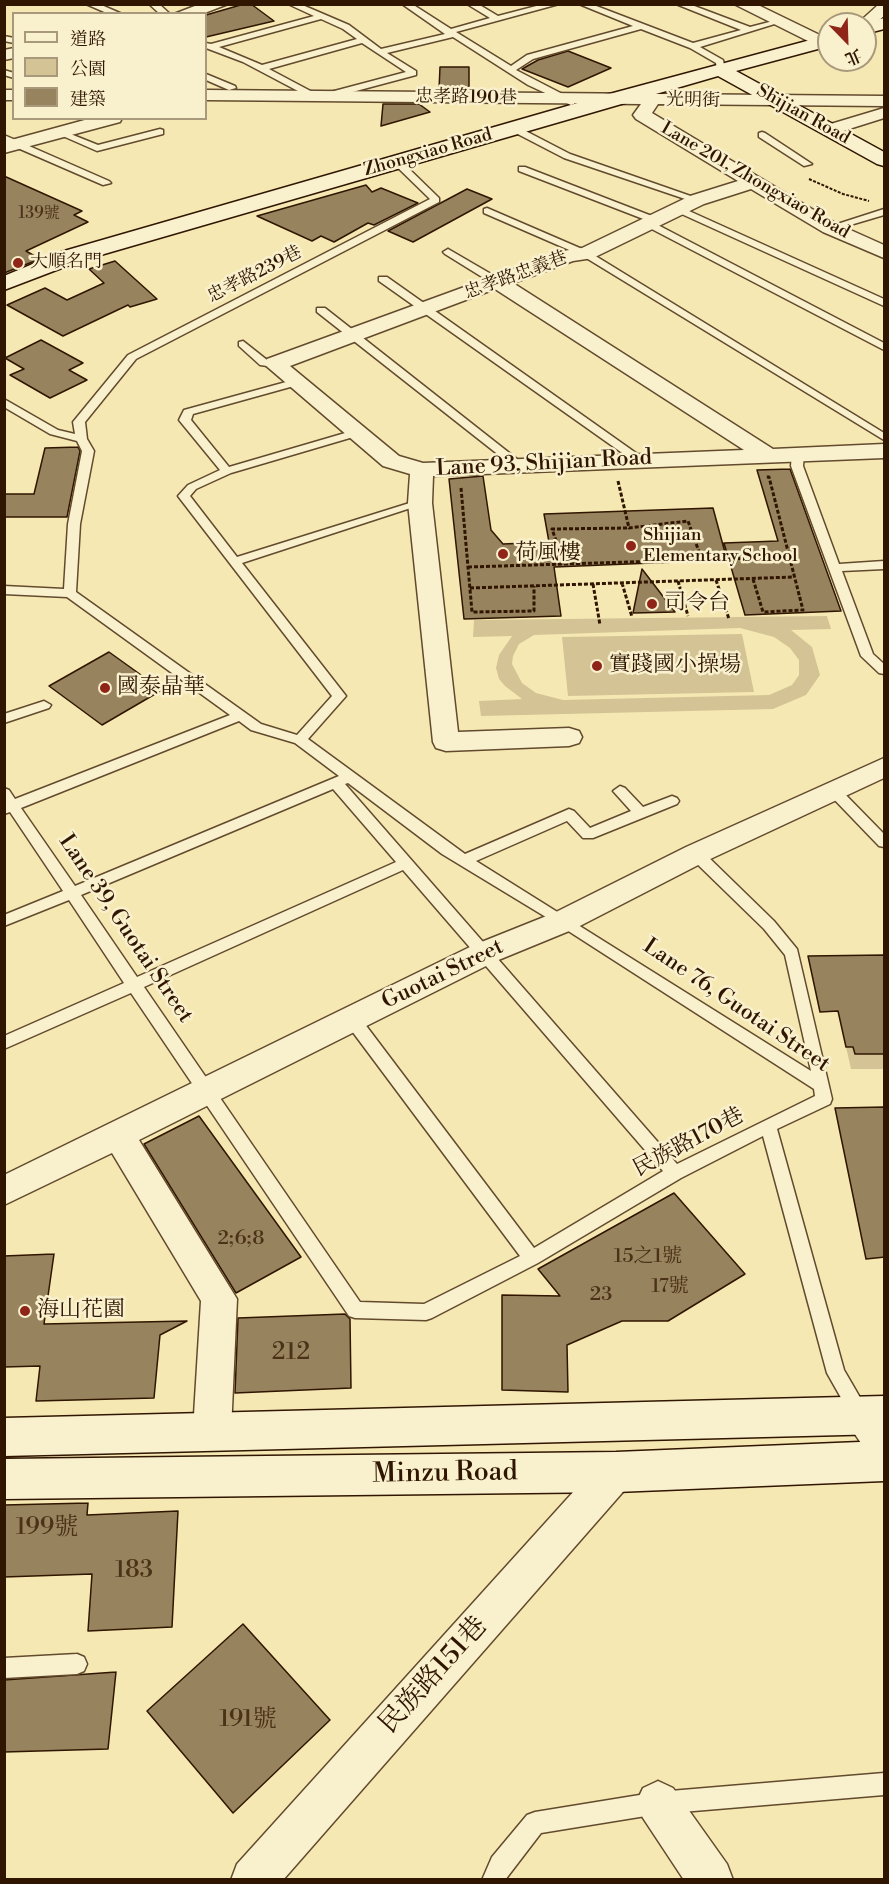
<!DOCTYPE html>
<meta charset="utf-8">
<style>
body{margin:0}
#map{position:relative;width:889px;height:1884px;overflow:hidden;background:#f6e8b3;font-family:"Libre Bodoni","Noto Serif TC",serif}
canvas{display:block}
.frame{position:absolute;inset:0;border:6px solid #301600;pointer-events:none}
.legend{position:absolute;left:12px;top:12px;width:195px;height:108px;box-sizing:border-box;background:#f9f0ce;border:2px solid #a9997c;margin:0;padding:8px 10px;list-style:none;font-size:18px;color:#301600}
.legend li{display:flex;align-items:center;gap:12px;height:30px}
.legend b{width:30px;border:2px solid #a9997c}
.north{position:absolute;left:817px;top:12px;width:60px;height:60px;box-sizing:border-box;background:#f9f0ce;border:2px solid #a9997c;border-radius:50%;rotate:157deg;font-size:16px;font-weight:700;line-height:24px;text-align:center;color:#301600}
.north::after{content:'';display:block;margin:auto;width:21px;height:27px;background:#8f2418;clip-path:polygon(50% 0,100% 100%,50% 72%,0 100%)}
</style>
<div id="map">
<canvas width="889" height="1884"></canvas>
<div class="frame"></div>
<ul class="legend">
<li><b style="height:8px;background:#f9f0ce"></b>道路</li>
<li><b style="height:16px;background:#d4c495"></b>公園</li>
<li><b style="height:16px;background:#97835d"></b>建築</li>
</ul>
<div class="north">北</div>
</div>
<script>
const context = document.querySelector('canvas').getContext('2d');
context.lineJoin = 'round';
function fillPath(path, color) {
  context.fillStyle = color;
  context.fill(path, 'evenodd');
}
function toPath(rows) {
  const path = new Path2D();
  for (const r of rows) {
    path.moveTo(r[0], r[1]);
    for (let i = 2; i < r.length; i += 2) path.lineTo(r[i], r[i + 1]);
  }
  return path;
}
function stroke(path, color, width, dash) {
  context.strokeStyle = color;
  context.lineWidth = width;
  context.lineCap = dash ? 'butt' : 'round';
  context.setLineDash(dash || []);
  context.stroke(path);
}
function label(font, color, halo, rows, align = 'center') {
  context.font = font + ' "Libre Bodoni","Noto Serif TC",serif';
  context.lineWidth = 5;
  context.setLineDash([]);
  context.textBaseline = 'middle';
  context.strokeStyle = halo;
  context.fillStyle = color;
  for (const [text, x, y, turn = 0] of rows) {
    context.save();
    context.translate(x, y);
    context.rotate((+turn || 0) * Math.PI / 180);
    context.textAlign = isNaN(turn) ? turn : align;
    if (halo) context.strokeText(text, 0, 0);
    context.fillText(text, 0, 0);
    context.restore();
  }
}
fillPath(toPath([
 [827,616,831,629,791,630,812,647,820,675,806,695,773,709,481,716,479,701,522,699,505,686,499,679,496,668,499,655,512,636,473,637,474,620],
 [740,628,774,637,790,648,799,660,799,675,792,685,769,695,563,700,536,693,522,683,512,664,513,656,519,644,534,635],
 [742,634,754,692,568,696,562,637],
 [846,1047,853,1047,855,1054,884,1054,884,1069,851,1069]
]), '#d4c495');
const building = toPath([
 [244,4,251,4,274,21,206,37,206,15,244,4],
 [568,51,611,68,568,87,522,69,538,60,568,51],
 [440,67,469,67,469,90,439,90,440,67],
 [383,104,419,104,430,112,381,126,383,104],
 [4,176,82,211,74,215,88,222,26,251,40,259,4,273,4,176],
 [366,185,372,192,381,188,418,203,374,225,368,223,334,242,321,236,312,241,257,216,366,185],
 [467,189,492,199,413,242,388,231,467,189],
 [115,261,157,299,130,307,128,305,63,336,7,305,45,288,67,300,104,283,89,269,115,261],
 [41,340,83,363,69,370,87,380,50,398,10,375,24,369,5,358,41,340],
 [78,447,80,451,67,517,4,517,4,494,34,494,45,448,78,447],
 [790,469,841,611,745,615,724,543,778,541,757,470,790,469],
 [483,476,491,530,503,544,549,542,544,514,713,508,727,560,554,567,561,616,464,619,449,479,483,476],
 [642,569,675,612,633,613,642,569],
 [109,652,162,690,102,725,49,686,109,652],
 [885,955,885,1054,855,1054,853,1047,846,1047,838,1011,820,1012,808,956,885,955],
 [885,1107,885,1257,866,1259,835,1108,885,1107],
 [199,1116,301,1257,236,1293,144,1144,199,1116],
 [674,1193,745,1274,668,1321,622,1321,567,1345,568,1392,502,1390,502,1295,560,1296,538,1269,674,1193],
 [54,1254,44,1324,187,1321,160,1335,154,1398,36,1401,40,1366,4,1367,4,1256,54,1254],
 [345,1314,350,1319,351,1388,235,1393,238,1318,345,1314],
 [88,1503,87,1515,178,1511,172,1627,88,1631,92,1574,4,1577,4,1505,88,1503],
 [243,1624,330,1720,233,1813,147,1711,243,1624],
 [116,1672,108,1749,4,1752,4,1680,116,1672]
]);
fillPath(building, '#97835d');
stroke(building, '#301600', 1.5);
const lane = toPath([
 [86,4,99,4,122,14,109,14,86,4],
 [149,4,159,4,170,14,160,14,149,4],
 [288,4,300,4,349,25,381,49,445,34,402,4,412,4,451,29,490,18,467,4,478,4,498,16,544,4,559,4,456,32,511,66,527,55,633,26,579,4,591,4,693,43,741,30,676,4,689,4,750,27,777,20,781,22,700,47,723,60,725,70,721,73,717,70,716,63,690,48,641,29,533,59,516,70,574,100,574,104,571,105,528,85,453,37,387,53,416,71,416,75,326,99,323,98,323,94,406,72,362,43,269,69,318,95,318,99,315,100,243,62,206,48,206,43,211,44,314,16,288,4],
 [321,19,343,29,357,39,262,65,219,47,321,19],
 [4,36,14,38,14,43,4,41,4,36],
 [4,70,14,73,14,78,4,75,4,70],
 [206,74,235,86,236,88,229,90,206,80,206,74],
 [510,126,516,126,570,154,702,200,694,202,564,158,510,130,510,126],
 [160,129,163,130,163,134,97,151,56,133,63,131,98,145,160,129],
 [762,132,765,133,812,164,804,166,759,137,759,133,762,132],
 [4,135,109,181,111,183,103,185,4,142,4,135],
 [395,161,401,161,439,198,439,202,136,359,85,422,87,439,94,451,80,524,76,592,261,724,297,735,332,696,178,496,188,485,220,470,179,420,184,410,297,379,301,380,301,384,193,414,191,420,229,467,352,431,360,431,360,435,231,473,196,489,190,496,237,557,416,501,424,501,426,503,242,563,346,696,308,739,465,854,569,809,574,811,590,828,631,811,613,791,620,786,625,788,643,807,672,796,677,798,679,801,677,804,593,838,583,838,567,821,476,861,811,1071,785,955,764,929,691,858,689,854,691,850,701,850,774,921,797,949,832,1099,830,1104,777,1129,844,1370,869,1413,867,1419,860,1422,853,1419,827,1373,763,1136,681,1178,538,1263,432,1318,426,1320,355,1318,349,1316,131,993,4,1049,4,1036,124,983,69,900,4,926,4,915,63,891,10,812,4,814,4,788,9,790,15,799,230,715,67,597,4,594,4,586,64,589,68,524,82,451,77,441,50,434,4,407,4,399,58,430,75,434,73,422,128,355,430,199,395,165,395,161],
 [239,721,251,730,295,743,339,776,75,886,21,808,239,721],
 [348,783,442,854,559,925,814,1089,815,1096,677,1164,345,784,348,783],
 [333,789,396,862,137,977,81,895,333,789],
 [403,870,663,1171,534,1248,358,1015,346,1015,344,1019,346,1023,520,1256,424,1304,360,1302,144,987,403,870],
 [519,167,525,167,657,218,657,222,654,223,884,343,884,350,644,225,642,223,646,220,519,171,519,167],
 [678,206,884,299,884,306,675,211,675,207,678,206],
 [487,208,589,252,884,433,884,440,583,256,484,213,484,209,487,208],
 [884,209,884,215,830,231,825,228,884,209],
 [448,249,503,281,504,283,495,285,445,254,443,252,448,249],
 [379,277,387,277,643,458,643,462,635,462,379,281,379,277],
 [317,308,325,308,522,463,522,467,514,467,317,312,317,308],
 [243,341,267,360,280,364,275,367,260,365,239,346,239,342,243,341],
 [798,451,804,454,803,466,839,564,884,561,884,569,842,571,873,654,884,664,884,674,879,673,861,656,791,466,792,454,798,451],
 [44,701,51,705,49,708,4,723,4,714,44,701],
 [833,785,838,787,884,834,884,847,879,846,828,793,826,790,828,787,833,785],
 [77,1654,84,1657,87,1664,84,1671,77,1674,4,1678,4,1658,77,1654],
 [884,1773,884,1795,658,1814,541,1833,505,1880,482,1880,492,1857,527,1815,535,1812,658,1792,884,1773]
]);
const street = toPath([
 [200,4,228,4,202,14,174,14,200,4],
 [734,4,756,4,828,39,829,44,822,47,816,45,734,4],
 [884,4,884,16,871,27,865,29,865,24,857,24,878,5,884,4],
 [14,48,14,58,4,60,4,50,14,48],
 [4,90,14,90,14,100,4,100,4,90],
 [206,90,884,96,884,106,658,104,652,113,837,224,884,245,884,258,823,232,751,189,704,204,593,258,573,261,513,283,773,449,884,444,884,458,433,476,432,503,458,732,569,728,579,731,582,737,579,743,569,746,446,751,436,748,433,742,408,503,410,474,383,466,264,364,267,359,563,251,582,248,690,196,738,181,636,119,633,115,641,104,206,100,206,90],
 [495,289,744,450,423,463,399,456,290,366,495,289],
 [884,108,884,118,830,135,821,130,824,126,884,108],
 [92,118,122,118,120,122,4,153,4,142,92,118],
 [884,758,884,778,706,861,574,929,496,961,139,1140,237,1299,231,1431,225,1443,212,1448,199,1443,193,1431,201,1301,112,1153,4,1205,4,1175,474,945,554,913,686,847,884,758],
 [861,1398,874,1403,884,1417,884,1464,871,1458,842,1415,848,1403,861,1398],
 [616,1454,629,1459,635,1472,629,1485,283,1880,231,1880,237,1864,603,1459,616,1454],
 [658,1781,673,1788,727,1864,733,1880,684,1880,643,1818,636,1803,643,1788,658,1781]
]);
const secondary = toPath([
 [884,18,884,29,865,34,865,24,863,24,884,18],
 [829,35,829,46,736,71,884,152,884,166,877,164,718,76,80,261,4,290,4,276,64,251,602,96,829,35],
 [884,1396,884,1434,4,1456,4,1418,884,1396],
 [884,1441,884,1481,616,1492,4,1499,4,1459,616,1452,884,1441]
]);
stroke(lane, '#624a2d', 3);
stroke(street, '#624a2d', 3);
stroke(secondary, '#301600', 3);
stroke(toPath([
 [809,179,843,194,869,201]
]), '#301600', 2, [3, 1.5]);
stroke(toPath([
 [618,481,629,528,688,521,702,560],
 [461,488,472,612,534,611,534,586],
 [564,564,552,529,628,528],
 [468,567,789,557],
 [753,579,763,612,803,610,769,477,765,477],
 [716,580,729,619],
 [678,581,688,616],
 [622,583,632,617],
 [593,584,600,625],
 [470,588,794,577]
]), '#301600', 3, [4, 2]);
fillPath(lane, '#f9f0ce');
fillPath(street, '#f9f0ce');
fillPath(secondary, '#f9f0ce');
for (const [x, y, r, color] of [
 [18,263,6,"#8f2418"],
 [631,546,6,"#8f2418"],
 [503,554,6,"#8f2418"],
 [652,604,6,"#8f2418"],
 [597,666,6,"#8f2418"],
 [105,688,6,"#8f2418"],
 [25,1311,6,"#8f2418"]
]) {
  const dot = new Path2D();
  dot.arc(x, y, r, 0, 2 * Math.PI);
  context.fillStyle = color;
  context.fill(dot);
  stroke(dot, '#f9f0ce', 2);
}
label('16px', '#4a3117', null, [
 ["139號",39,214]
]);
label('18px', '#301600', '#f9f0ce', [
 ["忠孝路190巷",466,98,1],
 ["光明街",693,101,1],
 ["Shijian Road",803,115,29],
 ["Zhongxiao Road",428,153,-16],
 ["Lane 201, Zhongxiao Road",755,181,30],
 ["忠孝路239巷",255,275,-27],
 ["忠孝路忠義巷",516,276,-20]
]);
label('18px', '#301600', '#f9f0ce', [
 ["大順名門",30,263],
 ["Shijian",643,536],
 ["Elementary School",643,557]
], 'left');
label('20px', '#4a3117', null, [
 ["2;6;8",241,1239],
 ["15之1號",648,1257],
 ["17號",670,1287],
 ["23",601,1295]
]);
label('22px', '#301600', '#f9f0ce', [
 ["Lane 93, Shijian Road",544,464,-3],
 ["Lane 39, Guotai Street",125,929,56],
 ["Guotai Street",443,975,-26],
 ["Lane 76, Guotai Street",736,1006,34],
 ["民族路170巷",689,1143,-28]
]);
label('22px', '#301600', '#f9f0ce', [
 ["荷風樓",515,554],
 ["司令台",664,604],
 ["實踐國小操場",609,666],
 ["國泰晶華",117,688],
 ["海山花園",37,1311]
], 'left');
label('24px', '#4a3117', null, [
 ["212",291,1353],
 ["199號",47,1528],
 ["183",134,1571],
 ["191號",248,1720]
]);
label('27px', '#301600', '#f9f0ce', [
 ["Minzu Road",445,1474,-1],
 ["民族路151巷",434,1676,-48]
]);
</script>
